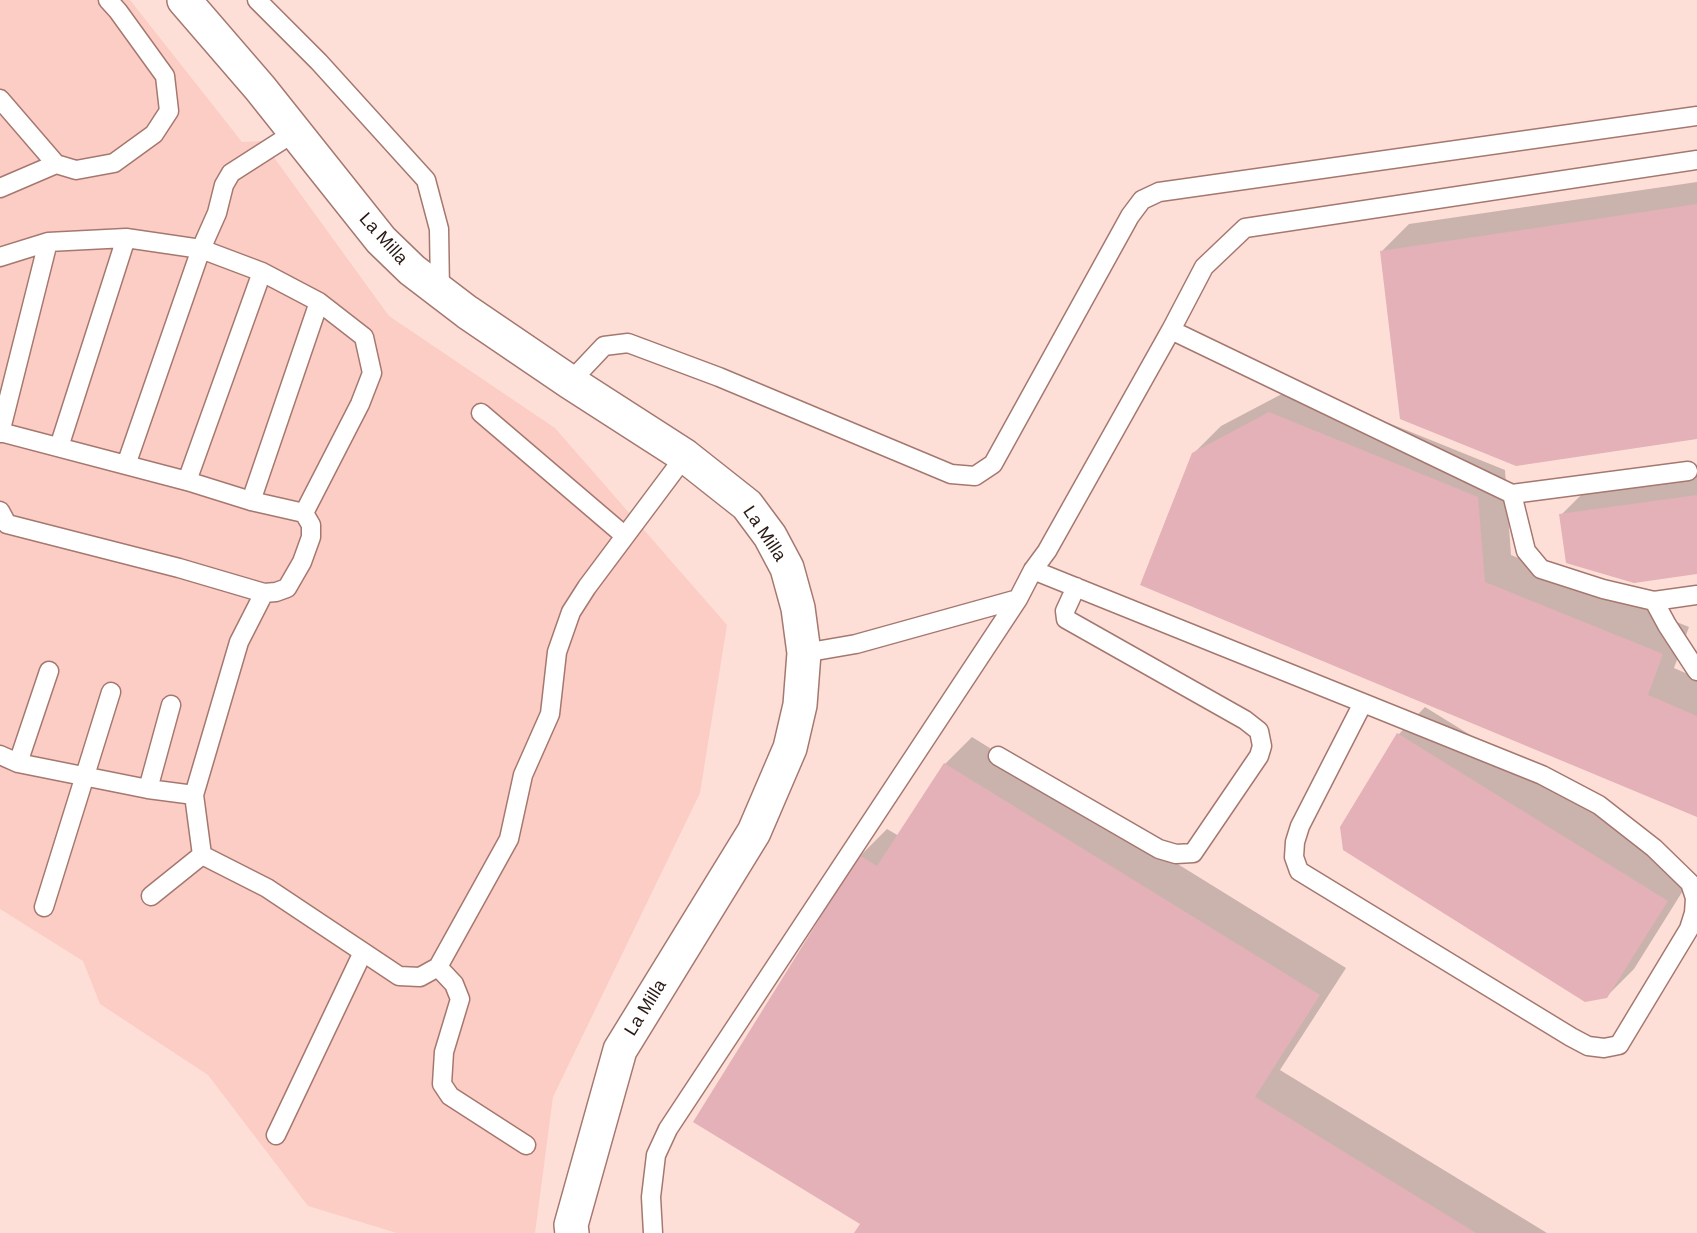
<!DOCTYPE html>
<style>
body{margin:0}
canvas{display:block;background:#fddfd8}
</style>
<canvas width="1697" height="1233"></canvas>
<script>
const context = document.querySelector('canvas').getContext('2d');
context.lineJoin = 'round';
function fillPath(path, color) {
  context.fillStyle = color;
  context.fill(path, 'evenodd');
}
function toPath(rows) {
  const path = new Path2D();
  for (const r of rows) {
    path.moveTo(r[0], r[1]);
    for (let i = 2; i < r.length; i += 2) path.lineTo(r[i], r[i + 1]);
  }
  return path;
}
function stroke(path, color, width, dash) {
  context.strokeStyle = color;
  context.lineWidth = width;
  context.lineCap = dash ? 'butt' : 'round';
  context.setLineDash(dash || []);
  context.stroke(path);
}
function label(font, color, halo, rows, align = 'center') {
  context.font = font + ' Arial,sans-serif';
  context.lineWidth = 4.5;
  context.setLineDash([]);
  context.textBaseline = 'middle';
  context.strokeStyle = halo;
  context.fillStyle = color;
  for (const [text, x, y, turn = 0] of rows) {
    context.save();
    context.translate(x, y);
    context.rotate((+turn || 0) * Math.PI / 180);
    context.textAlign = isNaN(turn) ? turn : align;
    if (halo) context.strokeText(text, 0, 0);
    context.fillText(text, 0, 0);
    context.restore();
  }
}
fillPath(toPath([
 [0,0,130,0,242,142,262,141,389,316,555,428,727,625,700,793,553,1097,535,1233,397,1233,308,1206,208,1075,100,1004,83,961,0,909]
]), '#fccdc4');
fillPath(toPath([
 [1697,182,1697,438,1382,251,1409,224],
 [1297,386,1505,470,1511,555,1689,627,1674,668,1697,678,1697,816,1193,454,1221,426],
 [1697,472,1697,573,1561,515,1588,488],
 [1425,707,1694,873,1634,969,1606,997,1341,827,1399,734],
 [972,737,1346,968,1280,1070,1547,1233,856,1233,862,1223,860,856,887,829,899,836,945,764]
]), '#0003');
fillPath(toPath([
 [1697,204,1697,439,1516,466,1400,419,1380,251],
 [1269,412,1478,497,1485,582,1663,654,1648,695,1697,716,1697,817,1140,585,1192,453],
 [1697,495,1697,574,1634,583,1566,563,1559,514],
 [1397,733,1668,901,1607,998,1585,1002,1343,850,1340,827],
 [944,763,1320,995,1255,1097,1476,1233,854,1233,860,1224,693,1122,859,855,877,866]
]), '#e3b1b7');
const lane = toPath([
 [257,0,319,62,426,180,439,229,440,291],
 [0,99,56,164,76,170,114,163,154,134,169,111,165,76,118,11,108,0],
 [0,188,56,164],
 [0,257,48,242,126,238,201,249,262,272,319,302,364,337,372,373,360,404,304,513,251,501,187,481,0,432],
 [1171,330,1512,494,1526,551,1541,569,1603,589,1654,601,1697,595],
 [570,382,604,346,628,343,719,377,951,474,975,476,993,464,1130,216,1142,200,1159,192,1697,116],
 [481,413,625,536],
 [0,433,48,242],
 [59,447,126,238],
 [126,465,201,249,217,213,224,185,231,173,295,132],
 [187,481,262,272],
 [1512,494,1688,471],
 [251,501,319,302],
 [0,511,7,524,179,568,264,593],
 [1033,570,1542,775,1599,805,1654,848,1690,883,1695,898,1694,913,1689,929,1619,1045,1604,1048,1588,1046,1571,1037,1299,871,1294,857,1295,842,1300,826,1363,703],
 [1654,601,1667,625,1697,671],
 [804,653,856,644,1018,599,1033,570,1047,551,1171,330,1204,267,1245,228,1697,160],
 [49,671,18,763,148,789,194,795],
 [0,755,18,763],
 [998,756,1159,849,1176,854,1193,853,1259,756,1262,746,1259,731,1245,720,1066,619,1065,611,1076,587],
 [148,789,171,705],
 [202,855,267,888,399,976,420,977,438,967,509,839,523,775,550,714,557,652,571,612,587,587,685,456],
 [151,896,202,855,194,795,239,642,264,593,276,592,287,588,302,562,311,537,311,525,304,513],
 [44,907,111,692],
 [438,967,454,984,460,999,444,1052,442,1084,450,1096,526,1145],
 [276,1135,363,952],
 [653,1233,651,1197,656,1155,668,1129,1018,599]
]);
const street = toPath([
 [184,0,260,88,381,240,412,270,467,312,570,382,685,456,747,505,770,536,787,568,798,608,804,653,800,705,790,748,754,832,620,1050,571,1225,572,1233]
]);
stroke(lane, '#a5786f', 21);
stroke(street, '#a5786f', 36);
stroke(lane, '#fff', 18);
stroke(street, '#fff', 33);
label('18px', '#2a1915', '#fff', [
 ["La Milla",383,239,48],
 ["La Milla",764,534,56],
 ["La Milla",646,1008,-58]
]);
</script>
